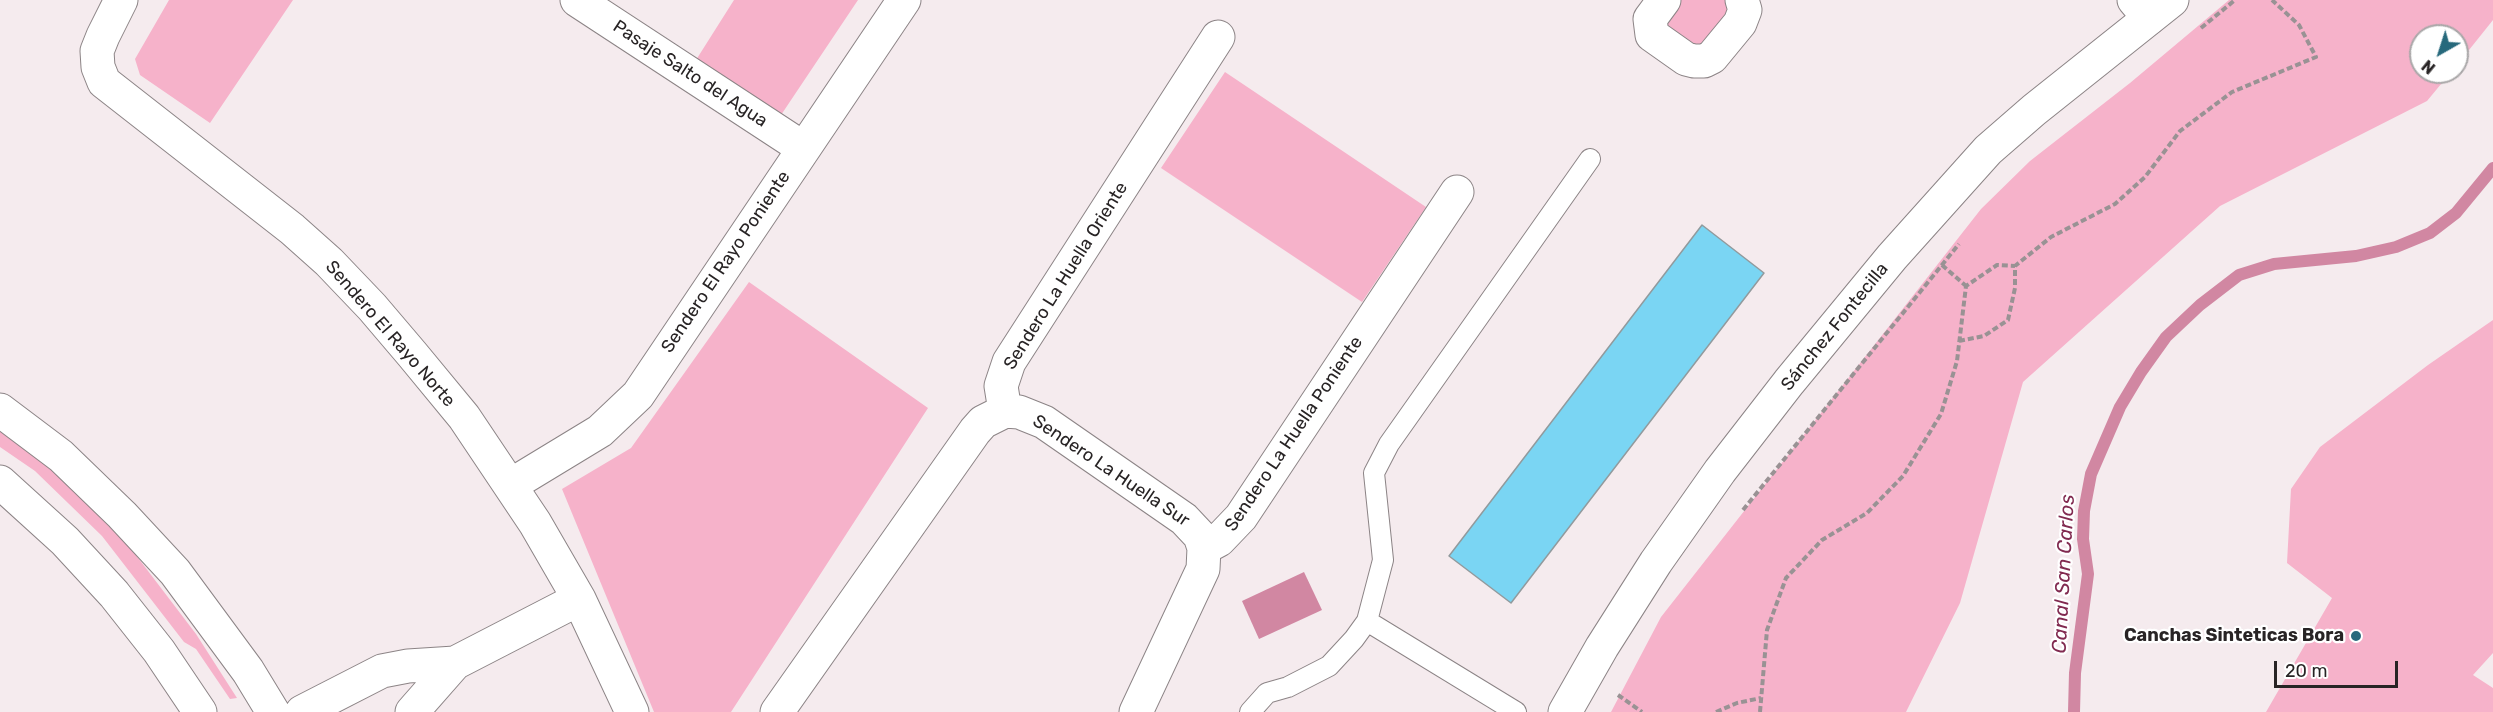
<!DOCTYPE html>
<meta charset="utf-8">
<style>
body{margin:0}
#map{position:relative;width:2493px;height:712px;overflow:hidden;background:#f5ebee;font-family:Rubik,sans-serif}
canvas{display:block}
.north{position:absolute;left:2409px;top:24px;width:60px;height:60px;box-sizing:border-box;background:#fff;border:2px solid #a9a7a8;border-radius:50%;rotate:219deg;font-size:16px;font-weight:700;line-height:24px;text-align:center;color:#282425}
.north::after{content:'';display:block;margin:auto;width:21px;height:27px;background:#27697c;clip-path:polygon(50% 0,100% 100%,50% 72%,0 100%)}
.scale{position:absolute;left:2274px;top:661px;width:124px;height:27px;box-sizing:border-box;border:3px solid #282425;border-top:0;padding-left:8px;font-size:18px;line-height:21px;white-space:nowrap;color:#282425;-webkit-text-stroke:4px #fff;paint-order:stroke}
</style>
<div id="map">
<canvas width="2493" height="712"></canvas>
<div class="north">N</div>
<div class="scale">20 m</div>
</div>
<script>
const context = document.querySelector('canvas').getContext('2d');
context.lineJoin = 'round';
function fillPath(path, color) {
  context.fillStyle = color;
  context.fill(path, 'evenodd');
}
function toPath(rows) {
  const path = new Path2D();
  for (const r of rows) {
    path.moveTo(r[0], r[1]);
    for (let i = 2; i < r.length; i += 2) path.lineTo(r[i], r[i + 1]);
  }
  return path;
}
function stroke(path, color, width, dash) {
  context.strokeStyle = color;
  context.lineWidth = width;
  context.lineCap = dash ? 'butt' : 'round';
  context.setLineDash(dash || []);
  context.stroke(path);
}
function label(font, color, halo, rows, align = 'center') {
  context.font = font + ' Rubik,sans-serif';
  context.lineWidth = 4.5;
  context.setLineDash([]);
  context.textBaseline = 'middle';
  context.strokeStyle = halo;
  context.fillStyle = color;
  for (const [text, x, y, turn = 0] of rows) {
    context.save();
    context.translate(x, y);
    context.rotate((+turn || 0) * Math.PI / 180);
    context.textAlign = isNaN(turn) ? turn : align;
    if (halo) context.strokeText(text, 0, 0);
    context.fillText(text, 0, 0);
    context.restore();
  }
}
fillPath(toPath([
 [169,0,293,0,210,123,140,75,135,59],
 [734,0,858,0,781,115,696,60],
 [1680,0,1730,0,1737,5,1697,50,1664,27],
 [2229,0,2493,0,2493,20,2457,65,2457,36,2421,36,2421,72,2451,72,2427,101,2220,206,2023,382,1960,603,1906,712,1611,712,1661,617,1981,209,2030,161,2130,83],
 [1225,72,1426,207,1362,302,1161,168],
 [749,282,928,408,731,712,654,712,562,489,631,448],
 [2493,320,2493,653,2473,675,2493,688,2493,712,2266,712,2332,598,2287,563,2291,489,2320,447,2428,365],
 [0,428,46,459,113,525,196,634,237,698,230,699,196,649,184,642,102,536,35,471,0,447]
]), '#f6b2ca');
fillPath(toPath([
 [1304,572,1322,610,1259,639,1242,601]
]), '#d187a2');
stroke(toPath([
 [2074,712,2075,673,2088,574,2083,539,2084,511,2091,474,2120,407,2141,372,2166,337,2200,305,2239,275,2274,264,2356,256,2396,247,2430,233,2456,213,2493,168]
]), '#d187a2', 12);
const building = toPath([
 [1702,225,1764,273,1511,603,1449,556,1702,225]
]);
fillPath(building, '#7ad5f3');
stroke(building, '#919a9d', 1.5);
const service = toPath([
 [1367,621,1516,712],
 [1250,712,1267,693,1288,687,1329,666,1354,639,1367,621,1383,560,1374,473,1389,444,1590,159]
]);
const minor = toPath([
 [121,0,103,36,97,51,98,67,104,82,292,229,329,262,372,307,412,354,464,417,535,523,579,599,632,712],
 [577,0,803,148],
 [1664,0,1650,19,1652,35,1686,59,1694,61,1704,61,1712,57,1740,23,1745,10,1742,0],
 [2134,0,2149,18],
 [0,410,61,456,122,515,175,572,248,671,273,712],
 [1005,411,1001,386,1009,362,1218,37],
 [0,482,65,541,114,594,159,651,200,712],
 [511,485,600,431,638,395,904,0],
 [1204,548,1219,540,1241,517,1457,192],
 [302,712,382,671,408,666,455,663],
 [412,712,455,663,579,599],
 [777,712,975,431,983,422,1005,411,1019,412,1044,422,1184,519,1200,536,1204,548,1203,569,1136,712]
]);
const tertiary = toPath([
 [1565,712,1602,647,1656,562,1720,471,1789,382,1892,257,1988,150,2034,110,2172,0]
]);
stroke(service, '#8c8486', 22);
stroke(minor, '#8c8486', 35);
stroke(tertiary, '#8c8486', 35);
stroke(toPath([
 [2201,28,2235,0],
 [1942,265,1966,286],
 [1959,341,1984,336,2008,320,2015,288,2015,266,2051,237,2115,204,2145,177,2180,131,2232,92,2316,57,2299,25,2272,0],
 [1743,510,1959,244],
 [1618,695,1642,712],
 [1716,712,1737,703,1761,698],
 [1760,712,1767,630,1786,578,1822,540,1867,513,1903,476,1941,414,1957,361,1966,286,1997,265,2015,266]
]), '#999294', 4, [6, 3]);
stroke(service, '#fff', 20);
stroke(minor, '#fff', 33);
stroke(tertiary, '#fff', 33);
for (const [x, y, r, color] of [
 [2356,636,6,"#27697c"]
]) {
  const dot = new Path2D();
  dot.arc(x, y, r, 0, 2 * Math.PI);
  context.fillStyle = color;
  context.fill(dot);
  stroke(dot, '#fff', 2);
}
label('18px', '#282425', '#fff', [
 ["Pasaje Salto del Agua",690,74,33],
 ["Sendero El Rayo Poniente",726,262,-56],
 ["Sendero La Huella Oriente",1066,276,-58],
 ["Sánchez Fontecilla",1835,327,-51],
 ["Sendero El Rayo Norte",390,334,49],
 ["Sendero La Huella Poniente",1294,434,-56],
 ["Sendero La Huella Sur",1111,471,34]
]);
label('bold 18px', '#282425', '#fff', [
 ["Canchas Sinteticas Bora",2344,636]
], 'right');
label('italic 20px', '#812a50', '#fff', [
 ["Canal San Carlos",2064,574,-87]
]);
</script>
